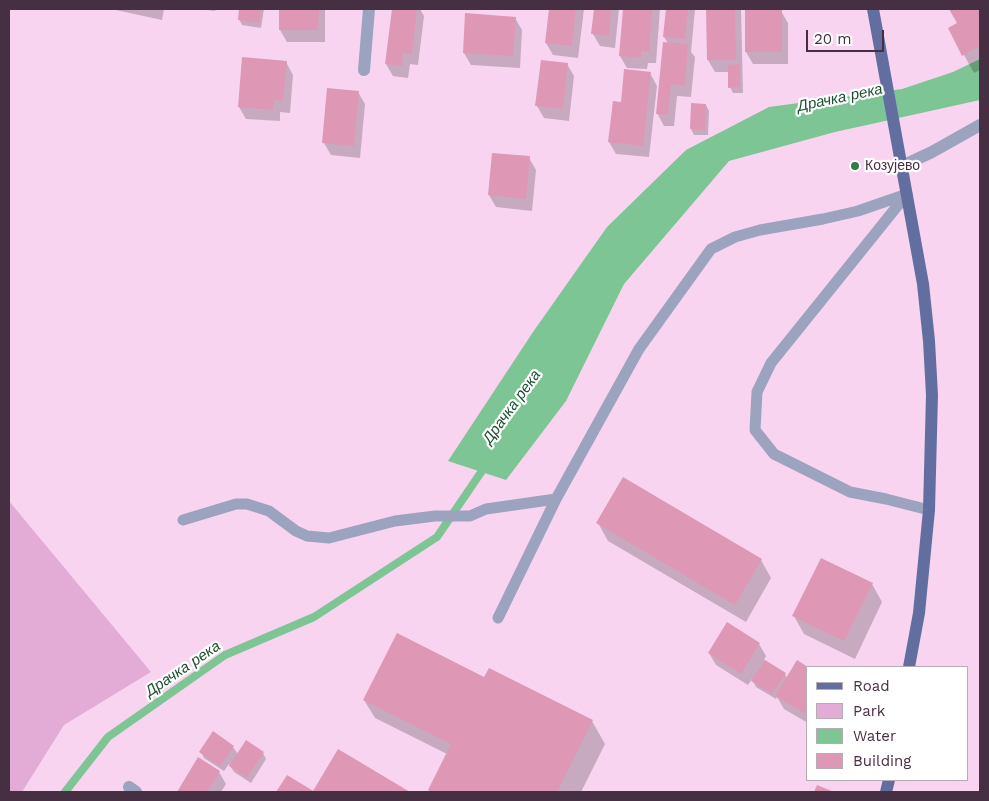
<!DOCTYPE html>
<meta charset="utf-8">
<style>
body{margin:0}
#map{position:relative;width:989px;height:801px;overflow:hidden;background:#f9d4f1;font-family:"Work Sans",sans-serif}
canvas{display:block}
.frame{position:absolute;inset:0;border:10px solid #472f43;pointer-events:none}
.legend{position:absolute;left:806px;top:666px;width:162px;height:115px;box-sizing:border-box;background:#fff;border:1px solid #b5acb4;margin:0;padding:6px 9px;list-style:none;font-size:15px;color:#472f43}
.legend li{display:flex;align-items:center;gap:10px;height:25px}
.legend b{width:25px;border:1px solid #b5acb4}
.scale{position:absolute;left:806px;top:30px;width:78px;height:22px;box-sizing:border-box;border:2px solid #472f43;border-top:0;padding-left:6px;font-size:15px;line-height:18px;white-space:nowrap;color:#472f43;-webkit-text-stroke:4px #fff;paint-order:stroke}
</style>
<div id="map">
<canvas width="989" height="801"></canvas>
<div class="frame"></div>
<ul class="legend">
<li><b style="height:6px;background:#636ea0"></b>Road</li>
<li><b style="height:14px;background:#e2acd7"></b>Park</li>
<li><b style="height:14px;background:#7dc594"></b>Water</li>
<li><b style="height:14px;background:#de97b4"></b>Building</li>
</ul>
<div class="scale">20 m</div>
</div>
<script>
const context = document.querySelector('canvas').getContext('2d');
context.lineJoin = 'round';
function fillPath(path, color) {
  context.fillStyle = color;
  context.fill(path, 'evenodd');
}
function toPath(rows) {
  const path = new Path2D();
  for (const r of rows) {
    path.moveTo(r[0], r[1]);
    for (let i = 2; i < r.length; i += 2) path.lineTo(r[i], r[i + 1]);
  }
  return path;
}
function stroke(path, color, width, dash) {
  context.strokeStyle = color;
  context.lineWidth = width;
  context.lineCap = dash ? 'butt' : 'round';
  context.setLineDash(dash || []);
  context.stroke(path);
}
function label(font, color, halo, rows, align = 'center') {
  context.font = font + ' "Work Sans",sans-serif';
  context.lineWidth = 4.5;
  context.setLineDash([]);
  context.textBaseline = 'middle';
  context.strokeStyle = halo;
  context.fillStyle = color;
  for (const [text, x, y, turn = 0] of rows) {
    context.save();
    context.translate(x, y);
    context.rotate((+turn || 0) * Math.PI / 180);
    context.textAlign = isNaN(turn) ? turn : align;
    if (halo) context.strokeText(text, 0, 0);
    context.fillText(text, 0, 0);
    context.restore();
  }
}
fillPath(toPath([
 [9,501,151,672,64,725,22,792,9,792]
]), '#e2acd7');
fillPath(toPath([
 [980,59,980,100,835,132,729,161,624,284,566,401,506,480,448,461,533,332,607,227,686,150,769,107,902,89,953,72]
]), '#7dc594');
fillPath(toPath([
 [111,9,164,9,162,20],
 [198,9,216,9,215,11],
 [241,9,264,9,261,28,242,25,239,19],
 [280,9,325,9,325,42,287,42,280,30],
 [393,9,420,9,424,16,418,65,410,64,408,78,393,76,386,64],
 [550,9,584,9,578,58,553,55,546,43],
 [595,9,619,9,615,48,600,46,593,34],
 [624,9,660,9,656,63,648,63,647,69,627,68,620,56],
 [667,9,695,9,691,52,695,57,691,97,677,96,674,126,664,126,657,113,668,43,664,37],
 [707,9,741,9,743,93,733,93,730,87,729,72,715,72,708,60],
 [950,9,980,9,980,70,974,73,949,28,958,23],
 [781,11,788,23,788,64,753,64,746,52],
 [515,18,522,30,520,68,471,65,464,53],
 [286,62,293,75,290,113,280,112,280,121,246,119,239,107],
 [567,64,574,76,569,121,544,118,537,106],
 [650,73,657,86,649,157,616,154,609,142,622,103],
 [358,92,365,104,360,158,331,155,324,143],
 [706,105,709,111,708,135,694,135,691,129],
 [529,158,536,170,532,211,496,207,489,195],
 [598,523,761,560,771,578,746,622,608,541],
 [872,584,882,602,855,659,804,634,794,616],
 [759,644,766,656,764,660,785,674,787,678,808,668,808,723,784,709,777,697,776,699,756,687,752,679,748,685,716,665,709,653],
 [483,678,592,721,605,744,581,792,430,792,429,790,447,754,375,718,364,700],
 [233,747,238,754,263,753,266,759,251,783,234,772,229,764,224,771,204,758,201,752],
 [339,751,407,792,315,792],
 [198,759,219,772,226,784,221,792,178,792]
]), '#0003');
stroke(toPath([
 [65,792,108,737,225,655,314,617,437,537,486,465]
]), '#7dc594', 8);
fillPath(toPath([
 [239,9,261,9,259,23,238,20],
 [279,9,319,9,318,30,279,30],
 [392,9,417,9,412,54,403,53,402,66,385,64],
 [549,9,576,9,572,46,545,43],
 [594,9,611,9,609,36,591,34],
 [623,9,652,9,649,52,641,51,641,58,619,56],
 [666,9,688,9,685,39,663,37],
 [706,9,735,9,736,60,707,60],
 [745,9,782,10,782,52,745,52],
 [949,9,980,9,980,46,962,56,948,28,957,23],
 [465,13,516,17,513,56,463,53],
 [663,42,688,44,685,86,671,84,668,115,656,114],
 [242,57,287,61,283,101,274,100,273,110,238,107],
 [541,60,568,63,563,109,535,106],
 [740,64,740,87,728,88,728,65],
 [624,69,651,72,643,146,608,142,613,101,621,102],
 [327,88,359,91,354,146,322,143],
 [691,103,706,104,705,130,690,129],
 [492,153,530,156,526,199,488,195],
 [623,477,762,559,735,605,596,523],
 [821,558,873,583,844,641,792,616],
 [727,622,760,643,741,674,708,653],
 [397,633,484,677,489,668,593,720,557,792,431,792,428,790,451,744,363,700],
 [765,660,786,673,772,694,751,681],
 [797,660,808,667,808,715,775,696],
 [213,731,234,746,220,766,199,752],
 [246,740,264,752,247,778,229,766],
 [338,749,375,771,410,792,313,791],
 [198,757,220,771,207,792,177,792],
 [287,775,315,792,276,792],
 [817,785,834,792,814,792]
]), '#de97b4');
stroke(toPath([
 [907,194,771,363,757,392,755,430,774,454,850,492,886,499,929,510],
 [183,520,236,504,247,504,269,511,296,531,307,536,329,538,395,521,435,516,470,516,486,509,556,499],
 [498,618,556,499,639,349,711,249,735,237,760,230,823,219,858,211,907,194]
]), '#9ca3bf', 11);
stroke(toPath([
 [364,70,369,9],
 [902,166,932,152,980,125],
 [129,787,136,792]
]), '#9ca3bf', 12);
stroke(toPath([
 [873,9,923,284,929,341,932,395,929,510,919,613,909,667],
 [886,792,889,780]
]), '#636ea0', 12);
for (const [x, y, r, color] of [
 [855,166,5,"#2d7d4d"]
]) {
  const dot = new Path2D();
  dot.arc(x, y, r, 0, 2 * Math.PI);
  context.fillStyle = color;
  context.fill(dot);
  stroke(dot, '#fff', 2);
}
label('14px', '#472f43', '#fff', [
 ["Козујево",865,166]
], 'left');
label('italic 15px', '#1b5030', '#fff', [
 ["Драчка река",840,98,-12],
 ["Драчка река",512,407,-54],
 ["Драчка река",183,669,-34]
]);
</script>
